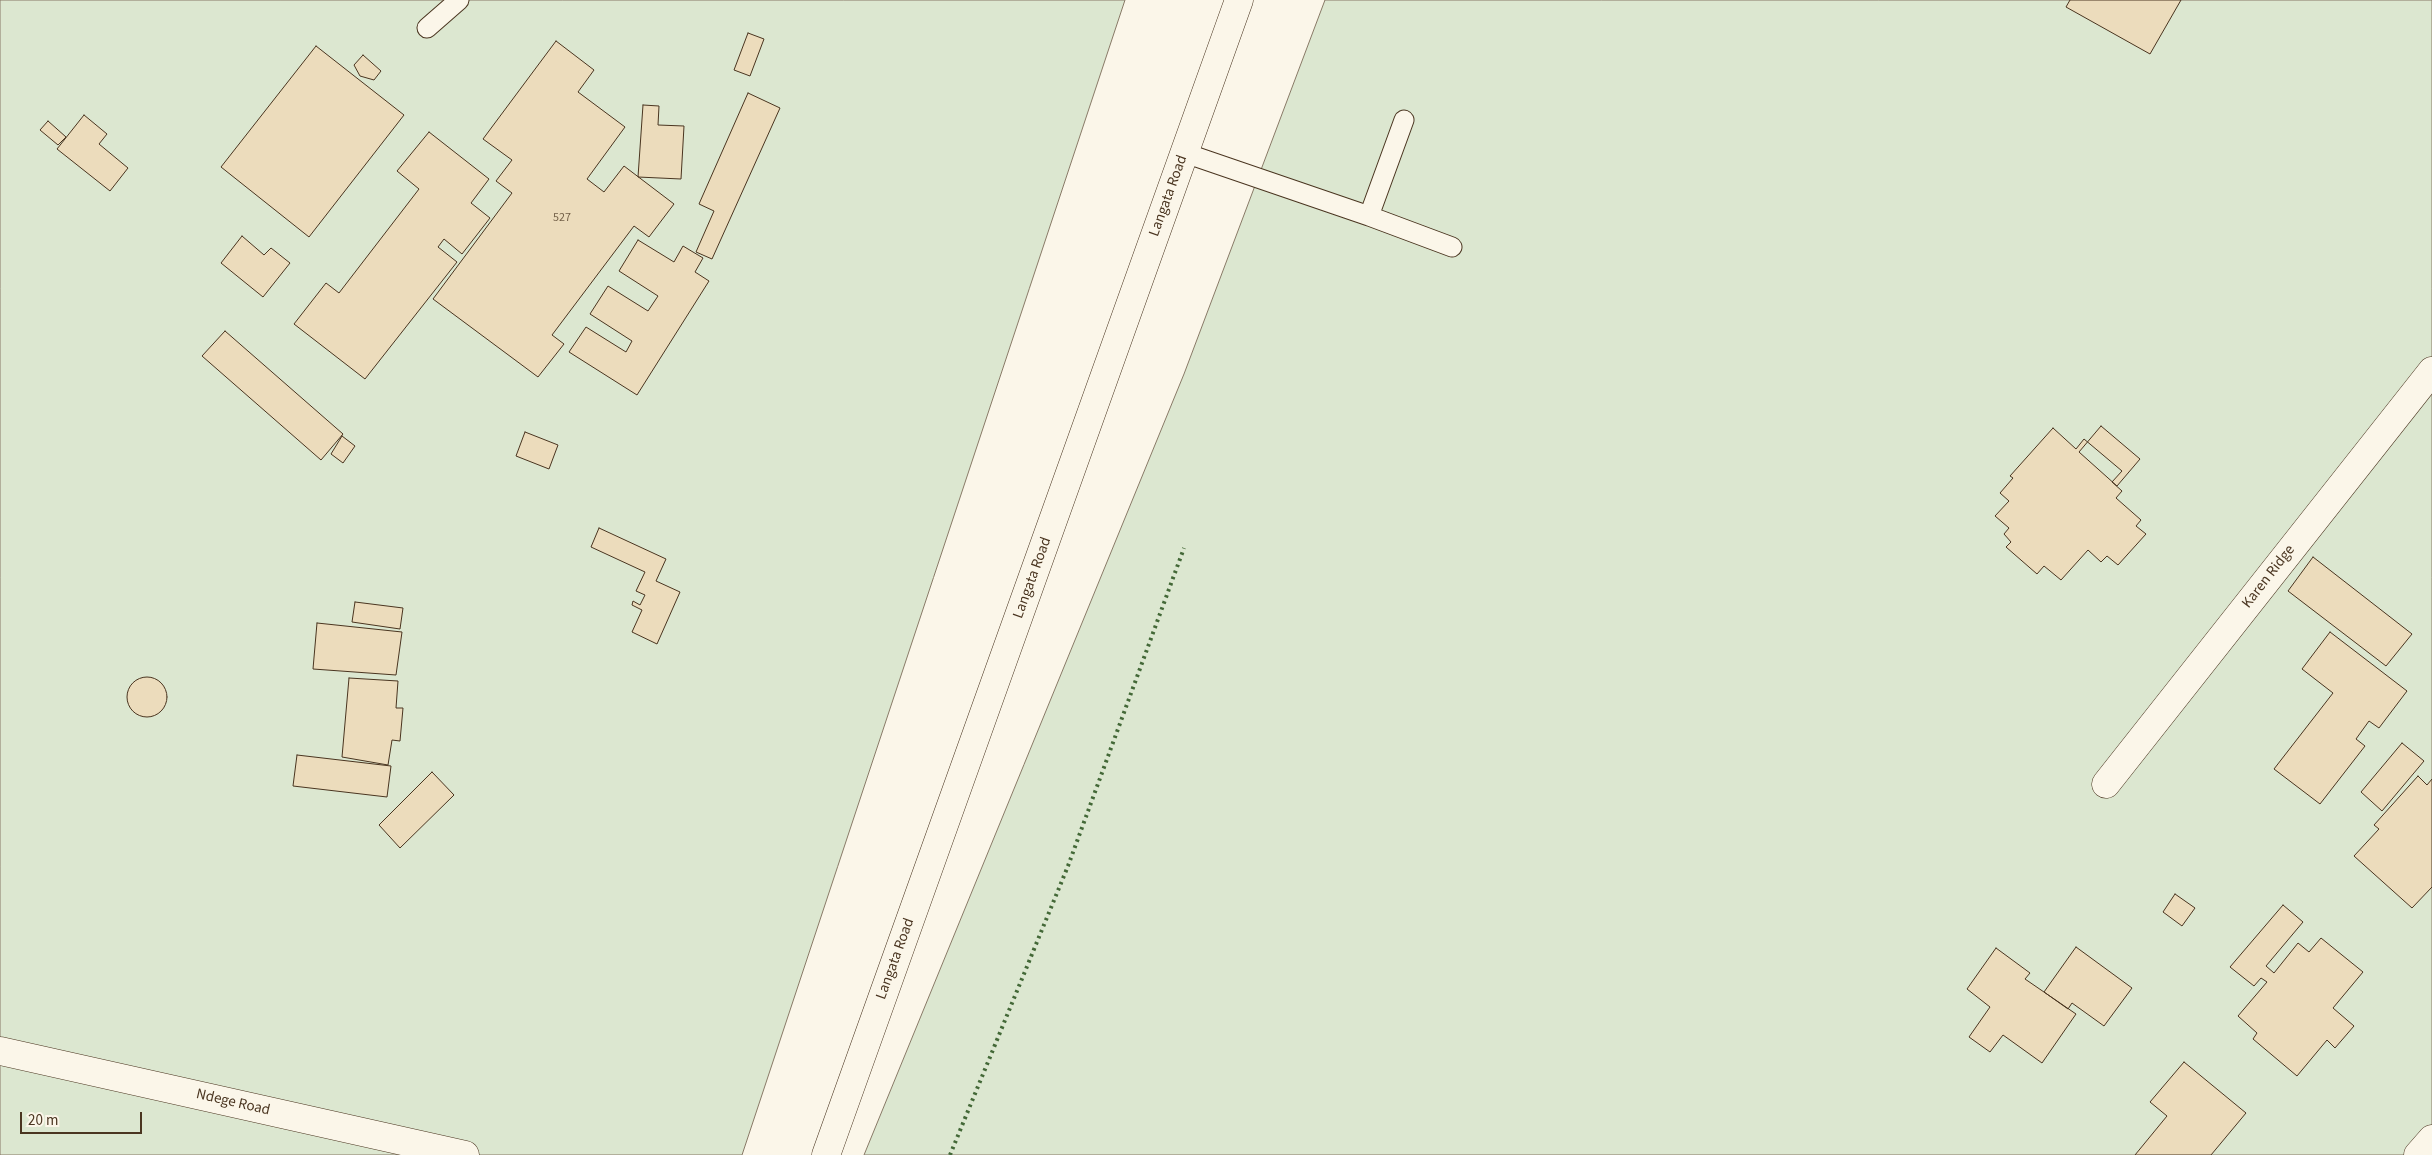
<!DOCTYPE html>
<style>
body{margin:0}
#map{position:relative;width:2432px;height:1155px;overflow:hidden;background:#fbf6e9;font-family:"Source Sans 3",sans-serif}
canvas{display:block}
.scale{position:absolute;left:20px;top:1112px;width:122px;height:22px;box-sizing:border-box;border:2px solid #4a3520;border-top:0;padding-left:6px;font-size:15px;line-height:18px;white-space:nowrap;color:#4a3520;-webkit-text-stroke:4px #fbf6e9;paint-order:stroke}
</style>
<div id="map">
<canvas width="2432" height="1155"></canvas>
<div class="scale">20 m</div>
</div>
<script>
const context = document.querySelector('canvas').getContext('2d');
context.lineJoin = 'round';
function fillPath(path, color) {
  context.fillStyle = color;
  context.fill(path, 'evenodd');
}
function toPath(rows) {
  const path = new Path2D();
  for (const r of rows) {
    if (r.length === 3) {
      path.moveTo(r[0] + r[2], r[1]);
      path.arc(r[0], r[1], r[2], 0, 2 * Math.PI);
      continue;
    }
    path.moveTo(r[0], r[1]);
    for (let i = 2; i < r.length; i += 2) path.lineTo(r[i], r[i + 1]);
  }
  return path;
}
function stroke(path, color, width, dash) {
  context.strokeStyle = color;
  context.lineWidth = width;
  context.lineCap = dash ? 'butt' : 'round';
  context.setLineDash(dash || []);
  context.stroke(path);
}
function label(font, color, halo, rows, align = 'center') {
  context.font = font + ' "Source Sans 3",sans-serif';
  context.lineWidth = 4;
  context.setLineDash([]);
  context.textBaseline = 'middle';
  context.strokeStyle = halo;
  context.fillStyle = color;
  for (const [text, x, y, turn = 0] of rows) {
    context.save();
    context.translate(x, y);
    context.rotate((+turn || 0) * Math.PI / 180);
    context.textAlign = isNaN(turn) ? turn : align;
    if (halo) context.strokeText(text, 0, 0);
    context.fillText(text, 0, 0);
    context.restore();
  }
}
const green = toPath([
 [0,0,1125,0,742,1155,0,1155,0,0],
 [1325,0,2432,0,2432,1155,864,1155,1184,374,1325,0]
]);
fillPath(green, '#dce7d0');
stroke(green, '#887966', 1);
const building = toPath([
 [2070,0,2181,0,2150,54,2066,7,2070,0],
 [748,33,764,39,750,76,734,70,748,33],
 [556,41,594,70,578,92,625,127,587,179,604,192,624,166,674,204,649,237,634,226,552,335,564,344,538,377,433,299,512,193,496,181,512,160,483,139,556,41],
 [316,46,404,115,309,237,221,167,316,46],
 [363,55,381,71,374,80,360,76,354,65,363,55],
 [748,93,780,108,712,259,696,252,714,211,699,204,748,93],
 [643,105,659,106,658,125,684,126,681,179,638,177,643,105],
 [84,115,107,134,99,144,128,168,110,191,57,149,84,115],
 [48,121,66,137,58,145,40,130,48,121],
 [429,132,489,179,471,203,490,218,462,254,444,239,438,247,457,262,365,379,294,324,326,283,339,293,419,189,397,171,429,132],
 [242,236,264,255,271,248,290,263,263,297,221,263,242,236],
 [638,240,674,262,683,246,703,258,695,272,709,281,637,395,569,352,586,327,626,352,632,341,590,314,608,286,648,311,658,296,619,271,638,240],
 [225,331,343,434,321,460,202,356,225,331],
 [2101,426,2140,459,2117,486,2079,452,2101,426],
 [2053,428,2076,449,2084,439,2122,471,2112,482,2122,491,2116,498,2141,520,2136,526,2146,534,2118,565,2107,556,2101,562,2088,550,2061,580,2044,566,2037,574,2006,547,2011,542,2004,534,2009,528,1995,516,2009,501,2000,493,2013,478,2010,476,2053,428],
 [525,432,558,445,549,469,516,456,525,432],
 [342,436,355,446,343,463,331,454,342,436],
 [599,528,666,559,656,581,680,592,657,644,632,632,642,610,632,605,633,601,640,605,645,595,636,591,645,572,591,547,599,528],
 [2313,557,2412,634,2386,666,2288,591,2313,557],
 [355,602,403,608,400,629,352,622,355,602],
 [317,623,402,632,396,675,313,669,317,623],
 [2330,632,2407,691,2379,728,2369,721,2356,739,2365,746,2320,804,2274,769,2333,693,2302,669,2330,632],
 [147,697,20],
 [349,678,398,681,396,708,403,708,400,741,392,740,388,765,342,757,349,678],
 [2402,743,2424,761,2382,811,2361,792,2402,743],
 [297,755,391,766,387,797,293,786,297,755],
 [432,772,454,795,400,848,379,825,432,772],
 [2418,776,2427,785,2432,779,2432,887,2412,908,2354,856,2379,829,2374,825,2418,776],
 [2175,894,2195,908,2182,926,2163,912,2175,894],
 [2283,905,2303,922,2266,966,2274,973,2298,943,2309,952,2321,938,2363,972,2333,1008,2354,1026,2335,1048,2327,1040,2297,1076,2253,1039,2257,1033,2238,1016,2267,982,2261,978,2254,986,2230,967,2283,905],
 [2076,947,2132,988,2104,1026,2072,1003,2068,1009,2044,992,2076,947],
 [1996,948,2030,973,2025,979,2076,1014,2042,1063,2003,1035,1990,1052,1969,1037,1990,1007,1967,989,1996,948],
 [2184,1062,2246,1113,2211,1155,2135,1155,2167,1116,2150,1102,2184,1062]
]);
fillPath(building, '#ecdcbc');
stroke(building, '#4a3520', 1);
const lane = toPath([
 [427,28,459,0],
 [1404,120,1369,216,1452,247],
 [1185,153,1369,216]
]);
const street = toPath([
 [2106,784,2432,371],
 [0,1051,465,1155],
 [2418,1155,2432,1139]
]);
const secondary = toPath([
 [826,1155,1239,0]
]);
stroke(lane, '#4a3520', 21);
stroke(street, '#4a3520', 29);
stroke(secondary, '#4a3520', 29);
stroke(lane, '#fbf6e9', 19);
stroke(street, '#fbf6e9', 28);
stroke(secondary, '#fbf6e9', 28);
stroke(toPath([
 [950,1155,1068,866,1184,548]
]), '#436837', 4, [2.5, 4]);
label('12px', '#725f47', null, [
 ["527",562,218]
]);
label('15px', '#4a3520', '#fbf6e9', [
 ["Langata Road",1169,196,-70],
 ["Karen Ridge",2269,577,-52],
 ["Langata Road",1033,578,-70],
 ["Langata Road",896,959,-70],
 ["Ndege Road",233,1103,13]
]);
</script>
